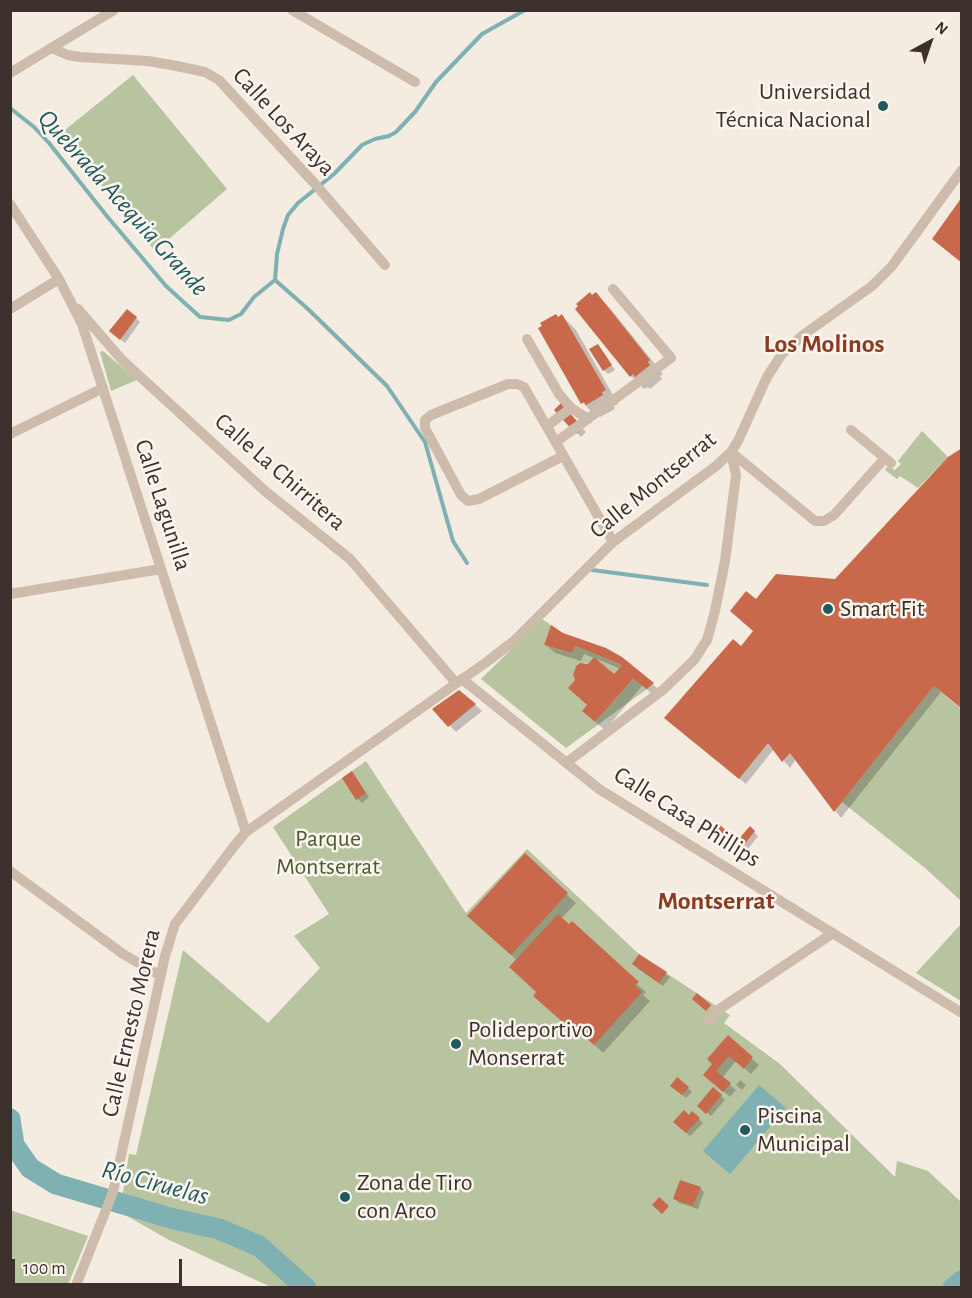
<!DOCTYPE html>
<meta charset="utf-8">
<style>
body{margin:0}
#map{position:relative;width:972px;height:1298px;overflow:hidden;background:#f4ebe1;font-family:"Alegreya Sans",sans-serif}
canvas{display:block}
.frame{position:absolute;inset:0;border:12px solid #3b302b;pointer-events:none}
.north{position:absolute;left:900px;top:12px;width:60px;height:60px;-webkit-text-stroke:4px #fbf5ee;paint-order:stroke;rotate:40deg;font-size:16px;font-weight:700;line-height:24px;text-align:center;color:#3b302b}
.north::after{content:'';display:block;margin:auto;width:21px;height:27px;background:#3b302b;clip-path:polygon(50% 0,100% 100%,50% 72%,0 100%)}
.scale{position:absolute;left:12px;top:1259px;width:170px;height:27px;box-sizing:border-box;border:3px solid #3b302b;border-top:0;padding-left:8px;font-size:18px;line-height:21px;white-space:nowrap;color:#3b302b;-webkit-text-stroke:4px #fbf5ee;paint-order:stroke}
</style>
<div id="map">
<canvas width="972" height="1298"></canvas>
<div class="frame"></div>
<div class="north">N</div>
<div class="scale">100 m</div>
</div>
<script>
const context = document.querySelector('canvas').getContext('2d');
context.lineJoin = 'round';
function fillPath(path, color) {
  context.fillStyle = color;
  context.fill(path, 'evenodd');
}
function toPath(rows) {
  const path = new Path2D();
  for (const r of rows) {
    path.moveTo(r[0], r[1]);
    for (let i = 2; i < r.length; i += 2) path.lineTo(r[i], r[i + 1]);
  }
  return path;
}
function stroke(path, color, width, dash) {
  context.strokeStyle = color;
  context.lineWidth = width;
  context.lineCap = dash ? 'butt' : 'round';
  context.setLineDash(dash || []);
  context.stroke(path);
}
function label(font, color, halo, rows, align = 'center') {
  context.font = font + ' "Alegreya Sans",sans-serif';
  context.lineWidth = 5;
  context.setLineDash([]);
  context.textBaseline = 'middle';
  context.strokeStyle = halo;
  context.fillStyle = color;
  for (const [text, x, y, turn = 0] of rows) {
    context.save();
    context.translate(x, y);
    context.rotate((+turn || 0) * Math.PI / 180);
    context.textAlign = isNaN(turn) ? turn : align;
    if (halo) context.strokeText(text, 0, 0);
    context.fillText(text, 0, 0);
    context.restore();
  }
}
fillPath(toPath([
 [133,75,227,189,155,251,60,134],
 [103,351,137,380,111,391,100,352],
 [922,431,948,457,918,488,900,476,897,479,885,470,888,466,895,470,901,464,898,461],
 [542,619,551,625,544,645,572,653,575,646,622,665,614,674,585,663,576,666,573,675,575,680,569,688,587,705,583,711,595,722,633,679,647,689,566,748,481,679],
 [934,686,961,709,961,901,925,868,842,802],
 [366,761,466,913,527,849,642,957,730,1015,724,1023,780,1064,895,1177,897,1161,928,1171,961,1202,961,1287,271,1287,169,1240,120,1212,129,1154,136,1155,183,950,268,1023,320,968,294,936,329,914,273,827],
 [961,924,961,1001,916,973],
 [10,1210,88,1236,67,1287,14,1287,11,1284]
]), '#b8c4a0');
fillPath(toPath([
 [759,1085,786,1108,730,1174,703,1151]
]), '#7fb0b2');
fillPath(toPath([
 [595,294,609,307,663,374,660,376,662,379,650,389,648,387,644,389,631,376,592,296],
 [562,316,576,330,618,404,614,406,615,409,600,417,598,415,596,416,583,403,544,327],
 [136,318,140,322,125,343,115,335],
 [602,350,615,370,608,374,604,370],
 [561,405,586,432,581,437,556,410],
 [835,581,941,692,841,818,796,759,790,768,774,749,746,784,673,724,755,631,756,602],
 [562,635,621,659,662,692,656,697,642,686,605,730,593,720,614,677,621,669,584,654,581,661,555,653,546,645],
 [459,691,482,711,456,732,434,709],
 [355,777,369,797,362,803,358,799],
 [750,828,758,836,748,849,739,841],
 [525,856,576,903,561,919,646,992,643,995,650,1001,603,1053,579,1030,576,1033,544,1004,517,960,478,925],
 [639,956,670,977,663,986,637,968],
 [728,1037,759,1065,751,1074,736,1061,722,1078,736,1090,730,1097,712,1081,714,1064],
 [740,1080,746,1085,742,1090,736,1085],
 [688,1088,692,1092,686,1098,676,1090],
 [713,1089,725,1100,711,1116,699,1106],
 [693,1114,703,1123,690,1136,679,1126],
 [700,1188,704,1192,698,1209,679,1203,675,1199]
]), '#0003');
stroke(toPath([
 [10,108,34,127,49,143,106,215,166,286,200,317,229,320,241,314,254,297,275,280],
 [275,280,277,254,283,229,288,215,298,203,334,174,362,145,375,139,389,136,396,132,415,112,436,82,482,34,525,10],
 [275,280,308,309,387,386,425,442,453,541,467,563],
 [592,570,707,585]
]), '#7fb0b2', 4);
stroke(toPath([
 [10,1119,14,1145,30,1168,56,1184,170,1218,219,1229,259,1246,306,1288],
 [953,1288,962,1281]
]), '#7fb0b2', 21);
fillPath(toPath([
 [962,197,962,263,932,239],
 [590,292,592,295,596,292,650,360,648,362,650,365,635,377,633,374,630,377,575,309,578,306,576,304],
 [127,309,137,317,120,340,109,331],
 [556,314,558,317,562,314,606,390,602,392,603,395,586,405,584,402,581,404,538,328,542,326,540,323],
 [598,344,612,365,603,371,589,349],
 [561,403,583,428,576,434,554,410],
 [962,448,962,709,934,686,834,812,790,753,782,762,768,743,739,779,664,718,733,639,741,646,753,631,730,611,746,591,756,599,776,574,835,579,948,457],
 [551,625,563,633,606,648,622,657,654,683,647,689,633,679,595,722,582,711,587,705,568,688,575,680,573,675,576,666,580,663,588,664,594,657,614,674,622,665,575,646,572,653,544,645],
 [459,690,476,704,448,727,432,709],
 [352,771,366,793,356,800,342,778],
 [718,823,736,840,731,846,713,830],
 [750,826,755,831,743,846,737,841],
 [525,853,568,893,511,955,467,916],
 [558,914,569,924,572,921,639,982,635,985,642,992,594,1045,569,1022,566,1025,533,996,536,992,509,967],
 [639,954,667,972,659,983,632,964],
 [697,993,711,1005,706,1011,692,999],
 [728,1035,753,1057,744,1069,729,1056,716,1071,731,1083,723,1092,703,1075,712,1064,707,1059],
 [677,1077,689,1087,682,1095,670,1086],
 [713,1087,722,1095,706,1114,697,1106],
 [684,1110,689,1115,692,1111,700,1118,686,1133,673,1122],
 [680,1180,701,1187,693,1206,673,1199],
 [659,1197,669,1206,662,1214,652,1205]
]), '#c8694b');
stroke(toPath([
 [292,10,415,82],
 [54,49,68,55,80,57,148,61,177,66,205,72,219,80,315,184,385,265],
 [10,73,114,10],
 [10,204,59,279,82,324,246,832],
 [10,309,59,279],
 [78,309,122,360,265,491,350,559,456,683],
 [527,339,559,394,571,408,588,419],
 [547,426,571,408],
 [851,430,891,463],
 [10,434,103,388],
 [556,442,671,358,613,289],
 [731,452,815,521,824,521,834,515,885,458],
 [563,456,479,499,468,501,461,495,425,428,425,420,431,415,508,384,517,384,524,387,613,542],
 [10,594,161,569],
 [462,679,599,789,962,1013],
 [566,763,664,689,694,660,707,640,715,611,725,561,736,475,731,452],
 [10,871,123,954,161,976],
 [708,1021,715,1012,833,933],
 [75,1288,113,1192,165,956,175,924,235,845,246,832,488,661,515,640,613,542,716,466,731,452,738,441,767,377,782,354,803,335,872,286,892,266,962,170]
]), '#cdbbac', 10);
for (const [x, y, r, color] of [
 [883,106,6,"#1f5a5e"],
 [828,609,6,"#1f5a5e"],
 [456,1044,6,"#1f5a5e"],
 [745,1130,6,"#1f5a5e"],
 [345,1197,6,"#1f5a5e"]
]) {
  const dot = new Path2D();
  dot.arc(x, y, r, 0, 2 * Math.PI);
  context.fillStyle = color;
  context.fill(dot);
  stroke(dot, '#fbf5ee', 2);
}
label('24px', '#3b302b', '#fbf5ee', [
 ["Universidad",871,92,"right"],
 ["Técnica Nacional",871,120,"right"],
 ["Smart Fit",840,609],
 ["Polideportivo",468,1030],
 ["Monserrat",468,1058],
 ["Piscina",757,1116],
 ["Municipal",757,1144],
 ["Zona de Tiro",357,1183],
 ["con Arco",357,1211]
], 'left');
label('24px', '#3b302b', '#fbf5ee', [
 ["Calle Los Araya",284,122,47],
 ["Calle La Chirritera",280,472,41],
 ["Calle Montserrat",653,485,-39],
 ["Calle Lagunilla",163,505,72],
 ["Calle Casa Phillips",687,817,32],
 ["Calle Ernesto Morera",131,1023,-77]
]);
label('24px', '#4a5a2e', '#fbf5ee', [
 ["Parque",328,839],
 ["Montserrat",328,867]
]);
label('italic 26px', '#1f5a5e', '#fbf5ee', [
 ["Quebrada Acequia Grande",123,203,48],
 ["Río Ciruelas",155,1183,15]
]);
label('bold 26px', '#8c3b22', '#fbf5ee', [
 ["Los Molinos",824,344],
 ["Montserrat",716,901]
]);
</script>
